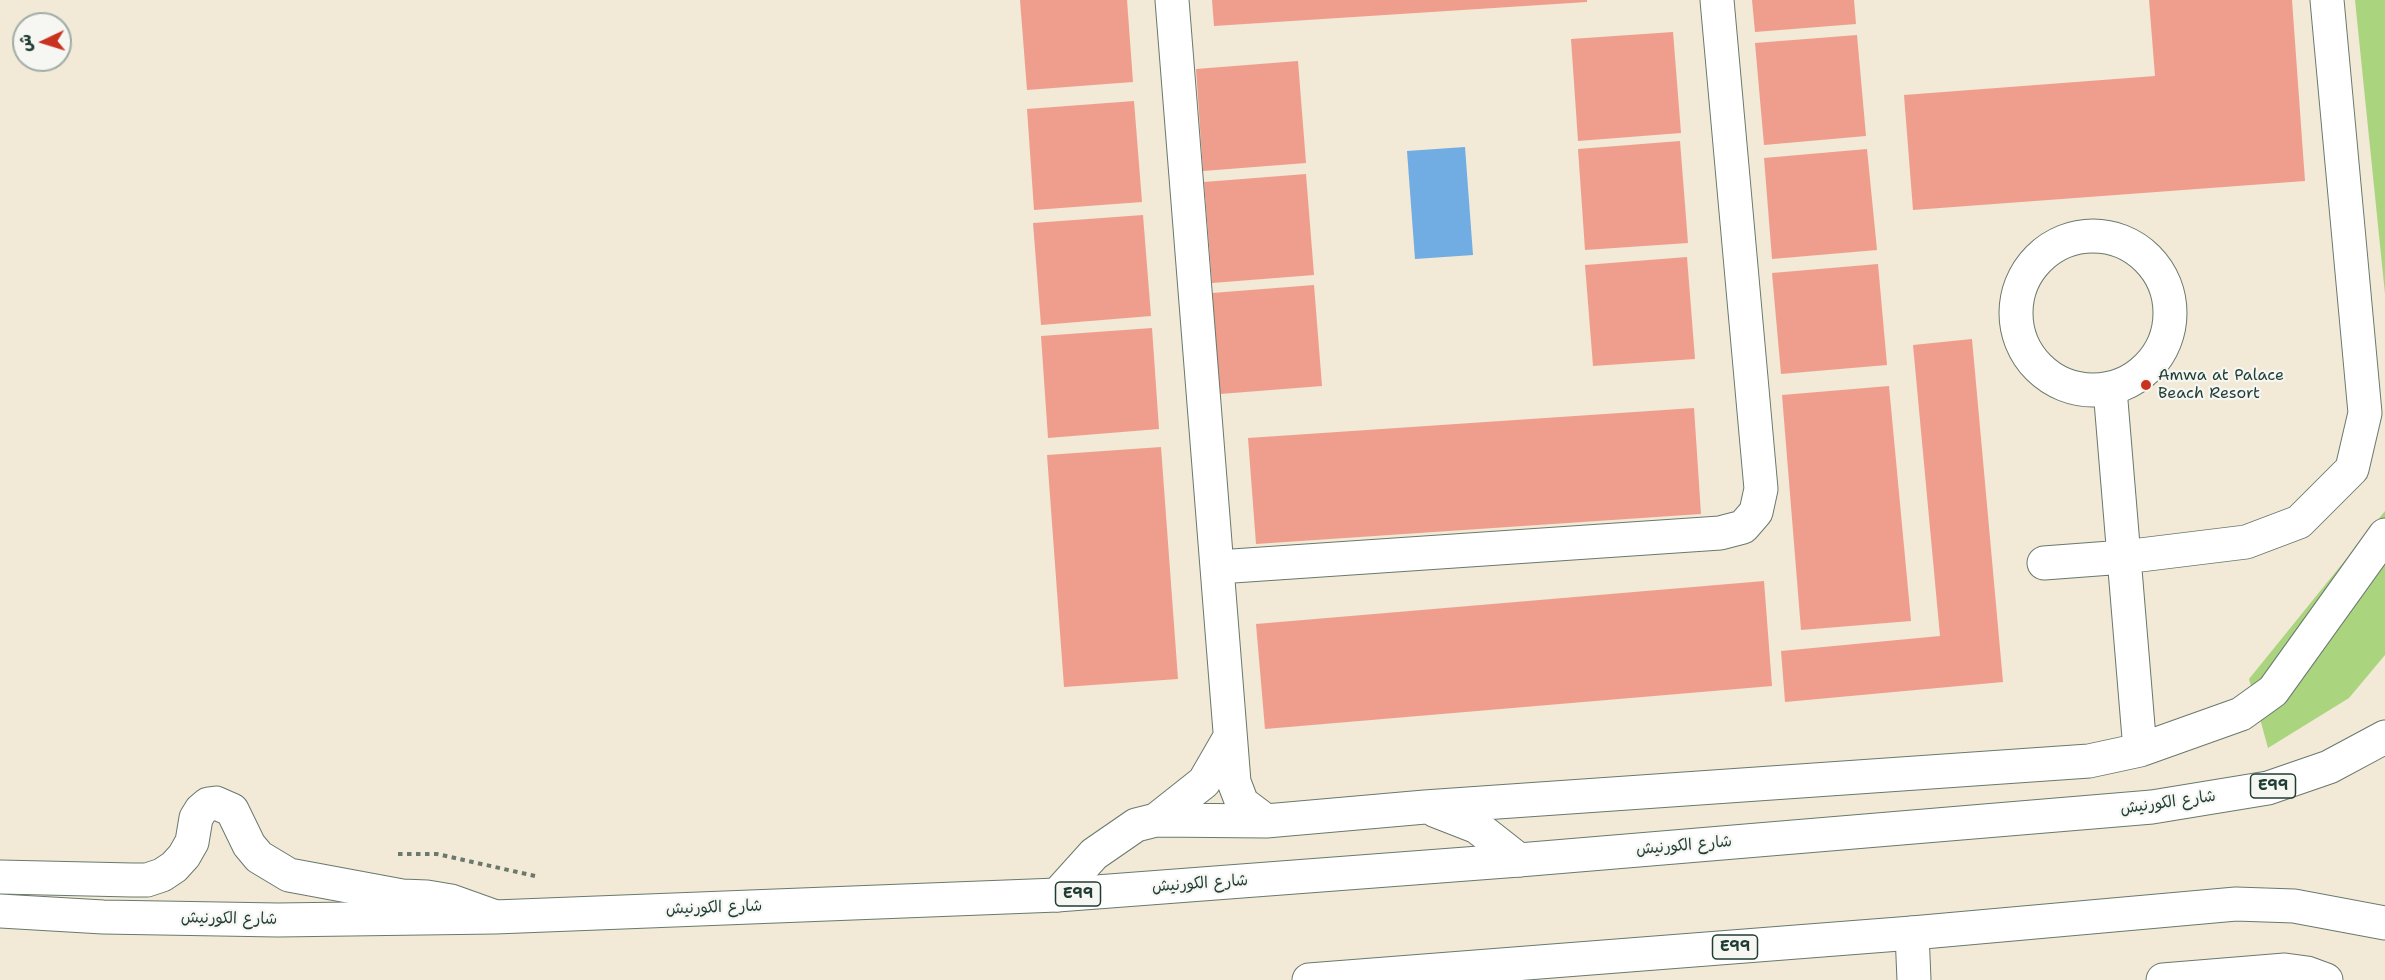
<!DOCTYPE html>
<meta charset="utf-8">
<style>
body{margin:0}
#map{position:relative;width:2385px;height:980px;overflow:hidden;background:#f2e9d6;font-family:"Shantell Sans","Playpen Sans Arabic",sans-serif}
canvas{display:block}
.north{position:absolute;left:12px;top:12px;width:60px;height:60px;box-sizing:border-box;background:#f6f6f2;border:2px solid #a0aca6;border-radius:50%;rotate:266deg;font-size:16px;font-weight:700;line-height:24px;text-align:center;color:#1f3d34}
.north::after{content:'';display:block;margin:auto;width:21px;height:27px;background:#c8321e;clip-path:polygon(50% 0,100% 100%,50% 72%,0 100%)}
</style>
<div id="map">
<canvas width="2385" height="980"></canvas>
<div class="north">ش</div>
</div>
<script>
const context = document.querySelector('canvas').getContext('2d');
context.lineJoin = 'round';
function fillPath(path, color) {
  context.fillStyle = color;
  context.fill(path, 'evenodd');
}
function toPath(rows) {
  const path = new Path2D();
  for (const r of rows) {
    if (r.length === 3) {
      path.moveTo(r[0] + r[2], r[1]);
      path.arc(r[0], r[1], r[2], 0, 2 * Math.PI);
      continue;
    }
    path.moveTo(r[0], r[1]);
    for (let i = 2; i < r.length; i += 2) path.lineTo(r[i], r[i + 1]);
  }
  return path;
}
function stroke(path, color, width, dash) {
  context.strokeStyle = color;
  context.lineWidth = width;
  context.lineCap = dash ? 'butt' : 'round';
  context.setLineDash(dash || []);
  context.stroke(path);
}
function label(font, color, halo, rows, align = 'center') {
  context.font = font + ' "Shantell Sans","Playpen Sans Arabic",sans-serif';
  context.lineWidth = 4.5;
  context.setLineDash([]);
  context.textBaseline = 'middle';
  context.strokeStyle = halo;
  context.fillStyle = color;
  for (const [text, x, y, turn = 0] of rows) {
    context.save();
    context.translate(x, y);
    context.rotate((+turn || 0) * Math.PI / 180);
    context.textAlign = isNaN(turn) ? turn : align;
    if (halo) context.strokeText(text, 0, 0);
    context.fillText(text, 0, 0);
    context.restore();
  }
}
fillPath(toPath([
 [2355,0,2385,0,2385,294],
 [2385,511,2385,655,2349,698,2268,748,2249,679]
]), '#abd47f');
fillPath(toPath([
 [1465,147,1473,255,1415,259,1407,151]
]), '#71ace2');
fillPath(toPath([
 [1020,0,1127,0,1133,82,1027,90],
 [1212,0,1587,0,1587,2,1214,26],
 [1752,0,1854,0,1856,24,1755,32],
 [2149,0,2292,0,2305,181,1913,210,1904,95,2155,76],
 [1673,32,1681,133,1578,141,1571,39],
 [1857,35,1866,136,1764,145,1755,43],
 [1298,61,1306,163,1203,171,1196,69],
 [1134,101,1142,202,1034,210,1027,109],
 [1680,141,1688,243,1585,250,1578,149],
 [1867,149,1877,250,1772,259,1764,158],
 [1306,174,1314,275,1212,283,1204,182],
 [1143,215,1151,316,1041,325,1033,223],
 [1687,257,1695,359,1593,366,1585,265],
 [1878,264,1887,365,1781,374,1772,273],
 [1314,285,1322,386,1220,394,1212,293],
 [1152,328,1159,429,1048,438,1041,336],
 [1972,339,2003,682,1785,702,1781,651,1940,636,1913,345],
 [1889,386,1911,621,1801,630,1782,395],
 [1694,408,1701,514,1256,544,1248,438],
 [1161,447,1178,679,1064,687,1047,455],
 [1764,581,1772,686,1265,729,1256,624]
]), '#ef9e8e');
const minor = toPath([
 [1172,0,1234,782,1242,803,1266,821],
 [2093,313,77],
 [2110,389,2140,750],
 [2044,563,2124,557,2246,542,2299,522,2352,469,2365,413,2327,0],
 [1218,567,1720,533,1743,527,1756,512,1761,489,1717,0],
 [1436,811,1477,827,1519,860],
 [1156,820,1204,782,1230,737],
 [0,877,132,880,147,880,162,875,174,867,184,856,192,842,196,818,201,810,208,804,216,803,232,810,249,845,259,857,289,875,402,896,427,897,451,901,493,916],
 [1057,895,1094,854,1136,825,1156,820,1266,821,1425,807,2089,761,2140,750,2241,714,2273,691,2385,535],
 [1912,933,1914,980],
 [2163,980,2285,970,2307,973,2326,980]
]);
const highway = toPath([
 [0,911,103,917,278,920,495,917,1057,895,1519,860,2152,807,2268,788,2329,767,2385,737],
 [1309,980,1912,933,2236,904,2294,906,2385,923]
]);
stroke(minor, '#69796d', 35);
stroke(highway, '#69796d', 35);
stroke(toPath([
 [398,854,437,854,535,876]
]), '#69796d', 4, [4.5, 4.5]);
stroke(minor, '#fff', 33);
stroke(highway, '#fff', 33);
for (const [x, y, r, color] of [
 [2146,385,6,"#c8321e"]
]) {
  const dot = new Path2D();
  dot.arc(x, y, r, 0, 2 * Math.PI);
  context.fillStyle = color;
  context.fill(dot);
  stroke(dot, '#f6f6f2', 2);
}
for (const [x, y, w] of [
 [2273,786,45],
 [1078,894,45],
 [1735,947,45]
]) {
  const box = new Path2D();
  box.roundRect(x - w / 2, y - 12, w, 24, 4.5);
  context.fillStyle = '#f6f6f2';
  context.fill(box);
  stroke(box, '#1f3d34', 1.5);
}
label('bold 15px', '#1f3d34', null, [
 ["E99",2273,786],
 ["E99",1078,894],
 ["E99",1735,947]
]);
label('16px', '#1f3d34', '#f6f6f2', [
 ["Amwa at Palace",2158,376],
 ["Beach Resort",2158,394]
], 'left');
label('16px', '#1f3d34', '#f6f6f2', [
 ["شارع الكورنيش",2168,803,-8],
 ["شارع الكورنيش",1684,846,-5],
 ["شارع الكورنيش",1200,884,-4],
 ["شارع الكورنيش",714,908,-2],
 ["شارع الكورنيش",229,919,1]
]);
</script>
